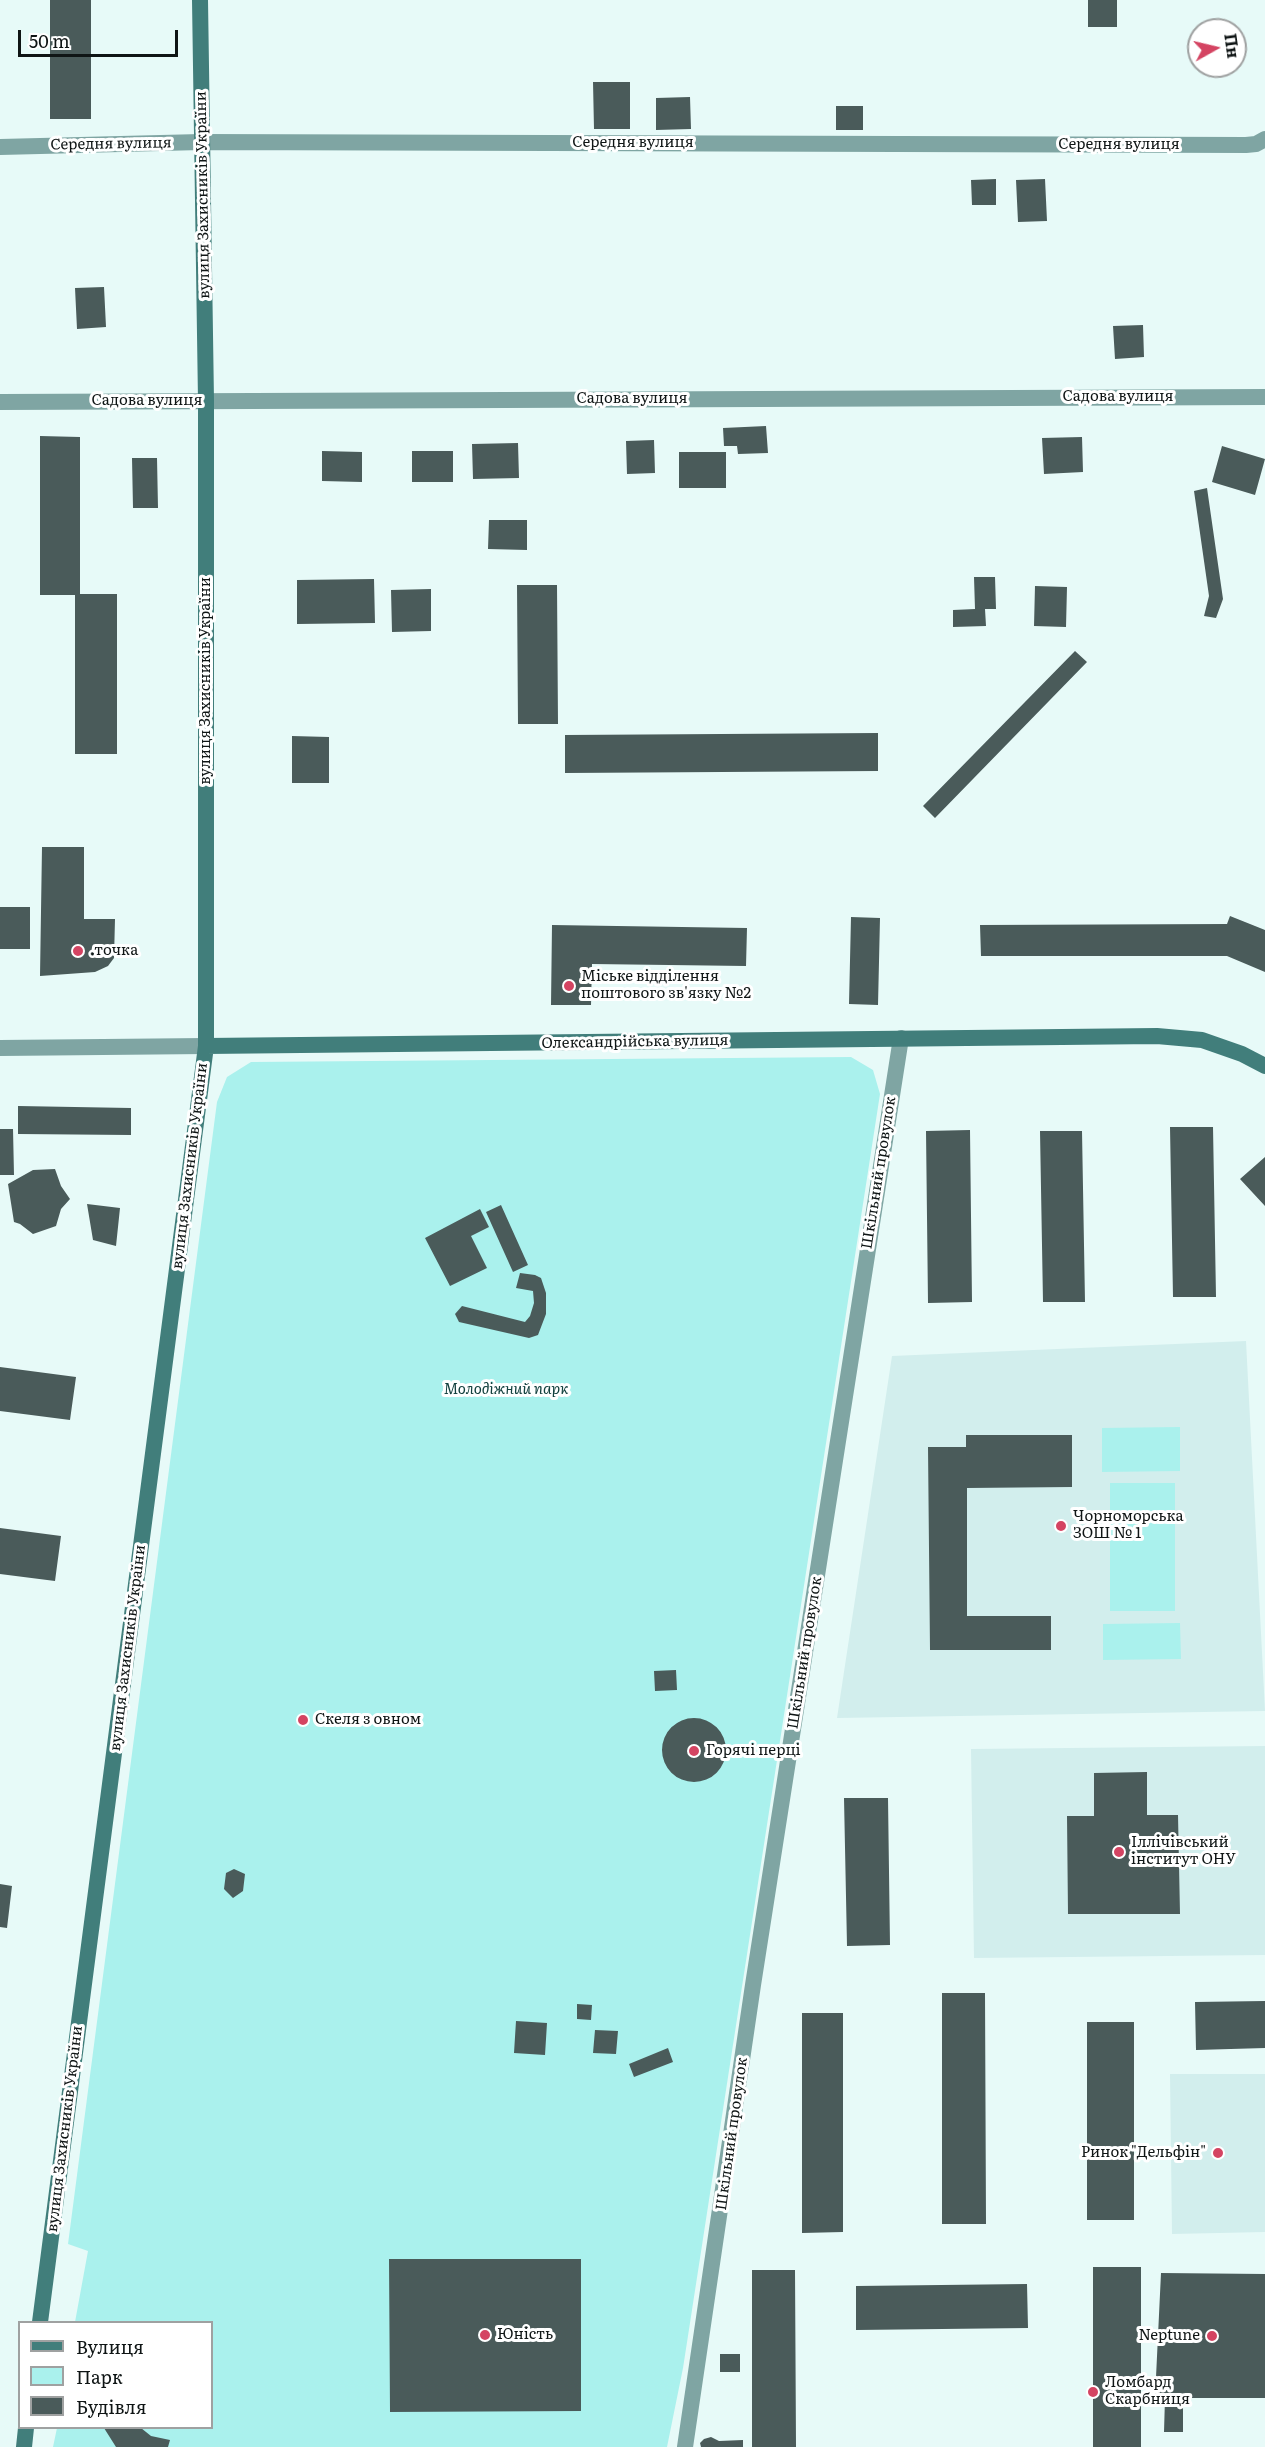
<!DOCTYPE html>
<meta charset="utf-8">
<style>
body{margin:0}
#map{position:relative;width:1265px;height:2447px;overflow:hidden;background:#e7faf8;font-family:Literata,serif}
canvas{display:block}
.legend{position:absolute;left:18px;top:2321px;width:195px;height:108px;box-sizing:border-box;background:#fff;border:2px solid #9fa1a1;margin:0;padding:8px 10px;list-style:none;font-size:18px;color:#0f1515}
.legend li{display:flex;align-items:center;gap:12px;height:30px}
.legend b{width:30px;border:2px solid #9fa1a1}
.north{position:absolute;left:1187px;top:18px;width:60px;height:60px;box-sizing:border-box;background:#fff;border:2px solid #9fa1a1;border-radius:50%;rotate:82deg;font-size:16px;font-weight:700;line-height:24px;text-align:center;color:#0f1515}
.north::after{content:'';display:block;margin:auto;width:21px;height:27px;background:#d44462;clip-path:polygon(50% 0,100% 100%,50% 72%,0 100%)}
.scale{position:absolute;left:18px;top:30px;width:160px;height:27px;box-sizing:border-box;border:3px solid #0f1515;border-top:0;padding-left:8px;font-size:18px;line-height:21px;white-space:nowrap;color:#0f1515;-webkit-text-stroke:4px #fff;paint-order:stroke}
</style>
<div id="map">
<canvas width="1265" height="2447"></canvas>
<ul class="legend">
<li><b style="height:8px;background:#417e7b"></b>Вулиця</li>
<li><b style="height:16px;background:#aaf1ed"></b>Парк</li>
<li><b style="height:16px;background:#4a5b5a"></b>Будівля</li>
</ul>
<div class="north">Пн</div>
<div class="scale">50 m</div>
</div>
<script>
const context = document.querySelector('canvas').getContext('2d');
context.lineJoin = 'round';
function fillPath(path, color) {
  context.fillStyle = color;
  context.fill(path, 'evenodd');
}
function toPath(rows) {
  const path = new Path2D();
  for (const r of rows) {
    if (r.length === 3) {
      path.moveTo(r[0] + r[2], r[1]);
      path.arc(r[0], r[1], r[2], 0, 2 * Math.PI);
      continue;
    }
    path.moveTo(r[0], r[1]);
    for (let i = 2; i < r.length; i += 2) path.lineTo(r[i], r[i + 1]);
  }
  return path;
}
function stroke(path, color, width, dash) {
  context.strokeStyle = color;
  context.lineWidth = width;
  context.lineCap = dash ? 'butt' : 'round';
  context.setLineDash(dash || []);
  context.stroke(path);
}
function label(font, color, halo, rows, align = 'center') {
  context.font = font + ' Literata,serif';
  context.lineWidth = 6;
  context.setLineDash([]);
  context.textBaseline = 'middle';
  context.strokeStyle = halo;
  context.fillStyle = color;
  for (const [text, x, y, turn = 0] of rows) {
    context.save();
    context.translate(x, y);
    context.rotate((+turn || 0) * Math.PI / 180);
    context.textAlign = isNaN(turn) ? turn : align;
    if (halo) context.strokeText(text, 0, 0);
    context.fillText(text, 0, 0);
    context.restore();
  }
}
fillPath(toPath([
 [1246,1341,1265,1711,837,1718,892,1356],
 [1265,1746,1265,1955,974,1958,971,1749],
 [1170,2074,1265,2074,1265,2232,1172,2234]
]), '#d2eeed');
fillPath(toPath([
 [851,1057,873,1070,880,1094,683,2368,667,2447,53,2447,57,2428,212,2428,212,2322,75,2322,88,2251,68,2244,217,1102,227,1077,251,1062],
 [1180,1427,1180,1471,1102,1472,1102,1428],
 [1110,1483,1175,1483,1175,1611,1110,1611],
 [1180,1623,1181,1659,1103,1660,1103,1624]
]), '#aaf1ed');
fillPath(toPath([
 [50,0,91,0,91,119,50,119],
 [1088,0,1117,0,1117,27,1088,27],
 [593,82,630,82,630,129,594,129],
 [690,97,691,129,656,130,656,98],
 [836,106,863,106,863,130,836,130],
 [996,179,996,205,972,205,971,180],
 [1045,179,1047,221,1018,222,1016,180],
 [104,287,106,327,77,329,75,288],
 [1143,325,1144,357,1115,359,1113,326],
 [766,426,768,453,738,454,737,446,724,446,723,428],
 [40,436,80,437,80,594,117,594,117,754,75,754,75,595,40,595],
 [1082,437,1083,472,1044,474,1042,438],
 [654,440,655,473,627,474,626,441],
 [518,443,519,478,473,479,472,444],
 [1222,446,1265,459,1255,495,1212,482],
 [322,451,362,452,362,482,322,481],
 [412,451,453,451,453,482,412,482],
 [679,452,726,452,726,488,679,488],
 [132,458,157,458,158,508,133,508],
 [1207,488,1223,599,1216,618,1204,616,1209,596,1194,491],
 [489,520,527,520,527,550,488,549],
 [974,577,995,577,996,609,985,609,986,626,953,627,953,610,975,609],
 [374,579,375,623,297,624,297,580],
 [517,585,557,585,558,724,518,724],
 [1035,586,1067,587,1066,627,1034,626],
 [431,589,431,631,392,632,391,590],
 [1075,651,1087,662,935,818,923,806],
 [878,733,878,771,565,773,565,735],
 [292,736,329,737,329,783,292,783],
 [42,847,84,847,84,919,115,919,114,958,108,966,95,972,40,976],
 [0,907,30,907,30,949,0,949],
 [1230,916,1265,930,1265,972,1227,956,981,956,980,925,1227,924],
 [851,917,880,918,878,1005,849,1004],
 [552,925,747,928,746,966,592,964,591,1005,551,1005],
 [18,1106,131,1108,131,1135,18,1134],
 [1170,1127,1213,1127,1216,1297,1173,1297],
 [0,1129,13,1129,14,1175,0,1175],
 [970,1130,972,1302,928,1303,926,1131],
 [1040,1131,1082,1131,1085,1302,1043,1302],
 [1265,1157,1265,1206,1240,1179],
 [55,1169,61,1186,70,1199,61,1209,56,1226,33,1234,20,1224,14,1222,8,1184,33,1170],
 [87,1204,120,1208,116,1246,93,1240],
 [501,1205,528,1265,513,1272,486,1212],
 [480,1209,489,1227,471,1236,487,1268,450,1286,425,1238],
 [520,1273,535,1275,541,1278,546,1293,546,1314,538,1335,529,1338,459,1322,455,1314,462,1306,525,1322,530,1316,534,1303,533,1291,516,1288],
 [0,1367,76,1377,70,1420,0,1411],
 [966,1435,1072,1435,1072,1487,967,1488,967,1616,1051,1616,1051,1650,930,1650,928,1447,966,1447],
 [0,1528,61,1536,55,1581,0,1574],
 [676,1670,677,1690,655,1691,654,1671],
 [694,1750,32],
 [1147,1772,1147,1815,1178,1815,1180,1914,1068,1914,1067,1816,1094,1816,1094,1773],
 [844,1798,888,1798,890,1945,847,1946],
 [234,1869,245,1874,243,1891,233,1898,224,1889,226,1873],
 [0,1884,12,1886,7,1928,0,1927],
 [942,1993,985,1993,986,2224,942,2224],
 [1265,2001,1265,2048,1196,2050,1195,2002],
 [577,2004,592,2005,591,2020,577,2019],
 [802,2013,843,2013,843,2232,802,2233],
 [516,2021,547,2023,545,2055,514,2053],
 [1087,2022,1134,2022,1134,2220,1087,2220],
 [595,2030,618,2031,616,2054,593,2053],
 [668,2048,673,2062,634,2077,629,2064],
 [389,2259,581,2259,581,2411,390,2412],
 [1093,2267,1141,2267,1141,2447,1093,2447],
 [752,2270,795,2270,796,2447,752,2447],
 [1161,2273,1265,2274,1265,2398,1183,2398,1183,2432,1164,2432,1165,2398,1155,2398],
 [1027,2284,1028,2328,856,2330,856,2286],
 [720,2354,740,2354,740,2372,720,2372],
 [104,2428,141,2428,151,2436,170,2440,168,2447,116,2447],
 [711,2437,719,2441,743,2440,743,2447,701,2447,700,2443,704,2439]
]), '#4a5b5a');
stroke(toPath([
 [0,147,201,142,1246,145,1256,144,1265,139],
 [0,402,1265,397],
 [0,1048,206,1046],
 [685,2447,753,1985,901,1038]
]), '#7fa5a3', 16);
stroke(toPath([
 [206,1046,1157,1036,1202,1040,1242,1054,1265,1066],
 [40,2322,206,1046,206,401,200,0],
 [24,2447,26,2428]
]), '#417e7b', 16);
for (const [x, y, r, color] of [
 [78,951,6,"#d44462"],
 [569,986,6,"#d44462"],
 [1061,1526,6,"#d44462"],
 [303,1720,6,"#d44462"],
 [694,1751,6,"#d44462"],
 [1119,1852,6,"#d44462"],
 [1218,2153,6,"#d44462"],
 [485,2335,6,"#d44462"],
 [1212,2336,6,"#d44462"],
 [1093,2392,6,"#d44462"]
]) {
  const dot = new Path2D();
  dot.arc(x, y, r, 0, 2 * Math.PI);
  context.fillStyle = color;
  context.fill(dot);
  stroke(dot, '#fff', 2);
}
label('15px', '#0f1515', '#fff', [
 ["Середня вулиця",633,143],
 ["Середня вулиця",111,144,-1],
 ["Середня вулиця",1119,145],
 ["вулиця Захисників України",203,195,-91],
 ["Садова вулиця",1118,397],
 ["Садова вулиця",632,399],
 ["Садова вулиця",147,401],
 ["вулиця Захисників України",206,681,-90],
 ["Олександрійська вулиця",635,1042,-1],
 ["вулиця Захисників України",190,1166,-83],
 ["Шкільний провулок",879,1173,-81],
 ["вулиця Захисників України",128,1648,-83],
 ["Шкільний провулок",805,1653,-81],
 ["вулиця Захисників України",65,2129,-83],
 ["Шкільний провулок",732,2134,-82]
]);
label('15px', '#0f1515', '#fff', [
 [".точка",90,951],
 ["Міське відділення",581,977],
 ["поштового зв'язку №2",581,994],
 ["Чорноморська",1073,1517],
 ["ЗОШ № 1",1073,1534],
 ["Скеля з овном",315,1720],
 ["Горячі перці",706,1751],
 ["Іллічівський",1131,1843],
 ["інститут ОНУ",1131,1860],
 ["Ринок \"Дельфін\"",1206,2153,"right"],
 ["Юність",497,2335],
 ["Neptune",1200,2336,"right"],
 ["Ломбард",1105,2383],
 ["Скарбниця",1105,2400]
], 'left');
label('italic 15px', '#12403e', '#fff', [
 ["Молодіжний парк",506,1390]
]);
</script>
